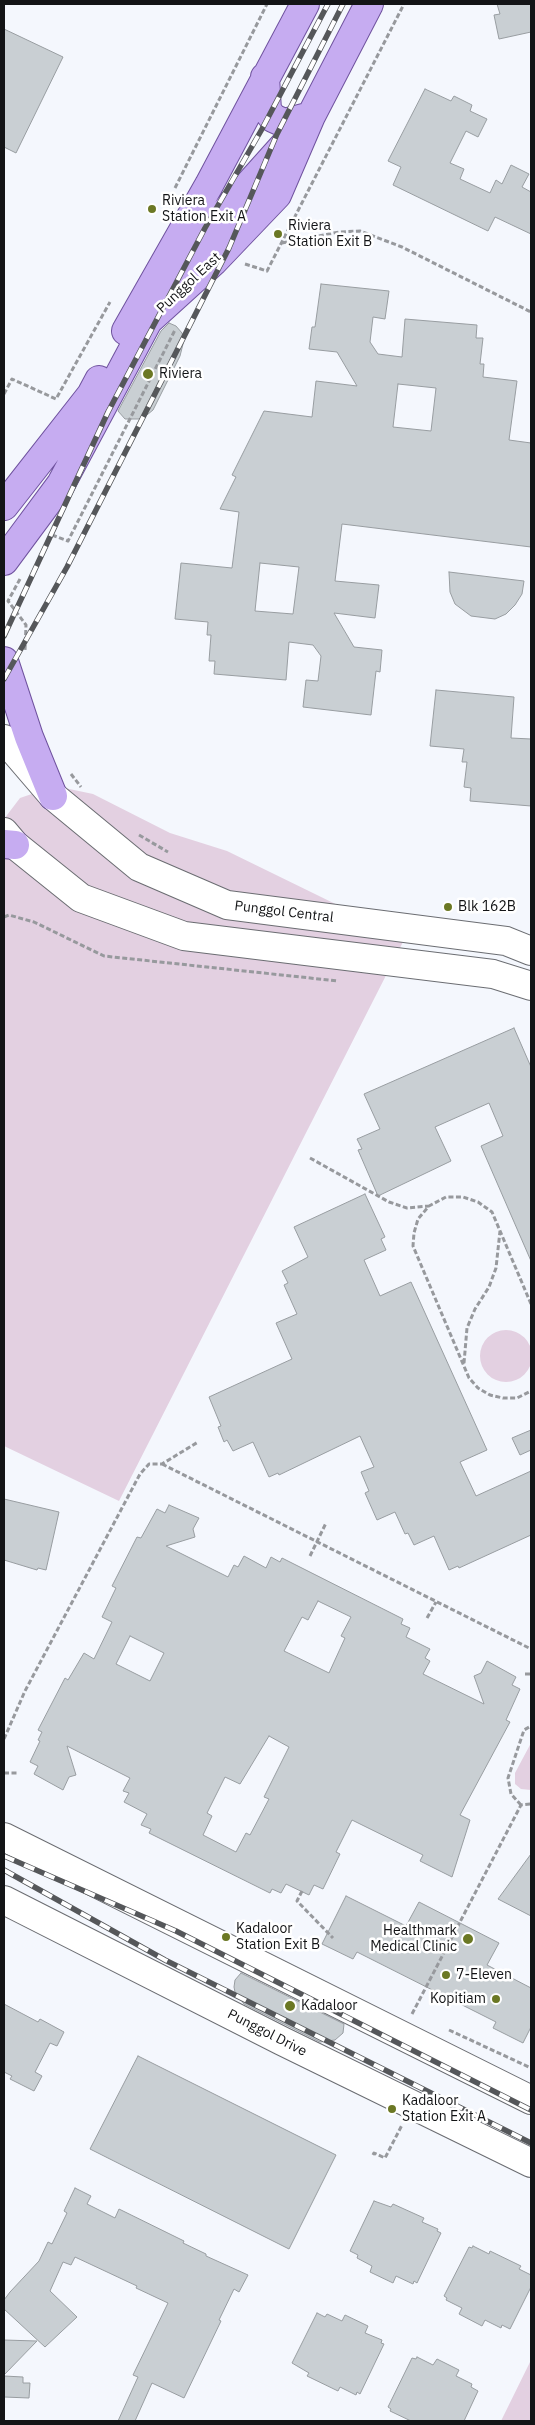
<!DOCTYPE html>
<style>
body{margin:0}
#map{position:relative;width:535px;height:2425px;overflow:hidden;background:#f4f7fd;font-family:"IBM Plex Sans",sans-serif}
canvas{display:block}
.frame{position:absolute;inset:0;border:5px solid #131416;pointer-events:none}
</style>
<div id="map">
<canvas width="535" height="2425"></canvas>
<div class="frame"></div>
</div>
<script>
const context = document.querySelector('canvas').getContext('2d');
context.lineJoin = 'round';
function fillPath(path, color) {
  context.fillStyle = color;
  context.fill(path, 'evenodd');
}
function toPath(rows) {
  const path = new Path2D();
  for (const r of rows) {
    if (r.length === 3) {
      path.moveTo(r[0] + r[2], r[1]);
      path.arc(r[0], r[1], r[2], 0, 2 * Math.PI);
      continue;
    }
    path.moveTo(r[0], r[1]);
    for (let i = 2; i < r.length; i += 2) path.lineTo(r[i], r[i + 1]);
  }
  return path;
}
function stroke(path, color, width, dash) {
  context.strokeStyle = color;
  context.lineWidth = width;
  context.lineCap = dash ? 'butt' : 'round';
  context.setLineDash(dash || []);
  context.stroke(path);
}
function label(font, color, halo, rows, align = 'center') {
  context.font = font + ' "IBM Plex Sans",sans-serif';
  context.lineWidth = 5;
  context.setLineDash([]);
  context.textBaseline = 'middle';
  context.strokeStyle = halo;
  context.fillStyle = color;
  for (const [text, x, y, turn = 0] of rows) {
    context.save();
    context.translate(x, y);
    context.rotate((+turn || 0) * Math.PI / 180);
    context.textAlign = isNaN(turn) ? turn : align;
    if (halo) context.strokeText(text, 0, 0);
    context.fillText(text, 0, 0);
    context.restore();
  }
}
fillPath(toPath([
 [55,786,93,794,170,833,227,851,405,938,119,1501,4,1446,4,819,20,798],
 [506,1356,26],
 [531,1743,531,1790,521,1789,515,1784,515,1773],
 [531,2360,531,2421,501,2421]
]), '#e3d0e1');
const building = toPath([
 [497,4,531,4,531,32,499,39,494,15,500,14,497,4],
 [4,29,63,57,16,153,4,147,4,29],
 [425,89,451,101,454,96,472,105,470,111,487,119,478,137,466,131,450,163,464,169,460,179,490,193,496,180,502,184,511,165,529,174,522,187,531,192,531,234,495,217,488,231,393,185,401,167,388,161,425,89],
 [321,284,389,291,385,319,373,317,370,342,378,354,402,357,405,319,477,325,476,338,483,338,480,364,484,364,483,377,517,381,509,440,531,443,531,547,342,524,335,581,379,585,375,618,334,613,354,647,382,650,380,672,376,671,371,715,303,707,306,680,318,681,321,656,313,645,289,642,286,680,214,674,215,661,209,661,211,635,207,635,208,622,175,619,181,563,232,568,239,512,220,509,236,477,232,475,264,411,312,417,316,381,357,386,337,352,309,349,312,327,315,327,321,284],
 [398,384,436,388,431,431,393,427,398,384],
 [260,563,299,567,293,614,255,611,260,563],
 [169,323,176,326,182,333,184,340,180,356,153,410,142,419,125,419,118,411,161,331,169,323],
 [449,572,524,581,522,594,515,605,506,614,495,619,471,616,455,604,450,592,449,572],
 [436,690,514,697,511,738,531,739,531,806,470,801,471,788,464,787,467,762,462,762,464,749,430,746,436,690],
 [514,1028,531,1067,531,1261,481,1146,503,1136,489,1103,435,1127,451,1161,378,1196,358,1150,362,1149,357,1139,380,1129,364,1094,514,1028],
 [365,1194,385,1237,381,1239,386,1250,364,1260,380,1296,411,1282,487,1450,460,1462,476,1496,531,1471,531,1535,459,1568,458,1566,449,1570,434,1536,414,1545,408,1533,405,1534,395,1512,377,1520,365,1493,369,1491,361,1472,374,1467,360,1436,279,1475,278,1473,269,1477,253,1442,233,1451,227,1440,224,1442,218,1427,221,1426,209,1397,292,1359,276,1323,297,1314,284,1285,288,1283,282,1271,308,1257,294,1227,365,1194],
 [531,1430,531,1450,520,1455,512,1438,531,1430],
 [4,1499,59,1512,46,1570,38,1568,37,1570,4,1560,4,1499],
 [169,1505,199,1518,193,1529,195,1537,166,1546,228,1577,234,1565,238,1567,244,1556,266,1568,271,1557,280,1562,282,1558,403,1619,401,1624,410,1628,406,1637,430,1649,425,1658,430,1661,423,1674,484,1704,474,1676,481,1673,487,1661,516,1677,512,1685,520,1689,506,1720,510,1722,460,1815,470,1820,452,1877,420,1861,423,1855,352,1820,336,1852,340,1854,323,1889,314,1885,309,1895,286,1884,281,1893,272,1889,270,1893,149,1833,151,1829,141,1825,147,1814,124,1802,129,1793,123,1791,130,1778,67,1746,76,1775,69,1777,63,1790,34,1774,38,1766,30,1762,40,1741,38,1740,42,1732,38,1730,65,1678,68,1680,84,1653,94,1659,112,1622,102,1617,116,1588,112,1586,137,1537,141,1538,157,1509,165,1513,169,1505],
 [318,1601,351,1617,341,1636,345,1638,329,1673,284,1651,302,1617,308,1620,318,1601],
 [130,1636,164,1653,150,1681,116,1664,130,1636],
 [269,1736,289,1747,264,1797,269,1799,250,1835,246,1833,236,1852,203,1835,212,1816,207,1813,225,1777,240,1784,269,1736],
 [531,1854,531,1916,498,1899,531,1854],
 [346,1896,406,1926,419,1902,499,1943,487,1965,531,1988,531,2027,523,2043,493,2028,496,2022,357,1952,353,1959,322,1944,346,1896],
 [241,1973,344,2024,343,2033,335,2040,320,2042,244,2004,235,1992,234,1987,235,1980,241,1973],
 [4,2004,38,2022,40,2019,64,2032,57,2046,50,2043,35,2072,42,2076,34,2091,10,2079,12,2076,4,2072,4,2004],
 [138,2056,336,2155,289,2249,90,2149,138,2056],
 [75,2188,91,2196,87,2204,115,2218,119,2209,184,2241,183,2243,206,2254,206,2256,248,2275,239,2292,234,2289,219,2320,221,2321,184,2398,152,2383,135,2421,118,2421,138,2377,133,2375,168,2303,136,2288,137,2286,75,2257,71,2265,63,2262,50,2291,77,2317,45,2347,4,2309,4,2300,10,2292,39,2261,48,2242,52,2244,67,2213,64,2211,75,2188],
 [374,2201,391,2207,393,2204,424,2218,422,2222,438,2229,437,2231,441,2233,417,2283,414,2281,413,2284,396,2276,393,2283,370,2272,372,2266,357,2258,358,2255,350,2251,374,2201],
 [473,2246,489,2254,490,2251,521,2266,519,2269,531,2275,531,2287,510,2329,502,2325,501,2328,485,2320,482,2326,459,2314,462,2308,446,2300,447,2298,444,2296,469,2247,472,2248,473,2246],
 [317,2313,325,2317,327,2314,342,2321,345,2315,368,2326,365,2333,382,2340,381,2343,384,2344,360,2394,357,2392,356,2395,340,2387,338,2391,307,2376,309,2373,292,2363,317,2313],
 [4,2340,37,2341,4,2375,4,2340],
 [417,2357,433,2365,437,2359,459,2370,456,2376,472,2384,471,2387,478,2391,464,2421,411,2421,390,2411,391,2409,388,2407,412,2358,416,2359,417,2357],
 [4,2376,23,2377,23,2383,30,2383,29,2398,4,2397,4,2376]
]);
fillPath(building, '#c9cfd3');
stroke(building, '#989da1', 1);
const tertiary = toPath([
 [4,1837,531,2100],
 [4,1900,282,2041,531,2163]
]);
const secondary = toPath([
 [4,739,53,796,139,867,227,905,506,941,531,951],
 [4,832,15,845,81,898,184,936,493,974,531,986]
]);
const primary = toPath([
 [265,77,267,110,273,118,284,123,311,116],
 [174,273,244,190,296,132],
 [126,331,209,185,305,4],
 [4,506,91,395,99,380],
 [4,561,61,484,148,321,213,262,277,195,311,116,369,4],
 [4,661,29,737,53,796],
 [4,844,15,845]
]);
stroke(tertiary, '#6b6d72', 30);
stroke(secondary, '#6b6d72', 30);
stroke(primary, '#6f529e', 30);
stroke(toPath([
 [175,188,267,4],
 [282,243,339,232,360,231,402,247,531,312],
 [245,264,267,271,404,4],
 [4,394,12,379,56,399,110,302],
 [52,535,68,541,175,330],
 [20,579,8,601,26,625,25,651],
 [71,774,81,787],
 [139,835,168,852],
 [4,917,9,915,34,922,104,956,338,981],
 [310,1158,389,1202,407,1208,429,1206],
 [531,1304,492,1212,478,1202,463,1197,446,1197,429,1206,418,1219,414,1233,413,1246,469,1378,478,1388,490,1395,503,1398,517,1398,531,1391],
 [464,1363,467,1328,475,1309,489,1287,496,1268,500,1231],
 [162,1464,531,1649],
 [310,1556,326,1523],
 [427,1618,436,1602],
 [525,1674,531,1674],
 [4,1739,25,1691,140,1474,149,1464,162,1464,198,1442],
 [4,1773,18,1773],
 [521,1805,511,1794,508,1778,524,1730,531,1726],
 [302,1891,297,1901,333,1938],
 [412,2014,521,1805,531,1804],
 [449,2030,531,2068],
 [373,2155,374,2153,385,2158,402,2125]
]), '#97999d', 3, [5, 2.5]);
stroke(tertiary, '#fff', 28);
stroke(secondary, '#fff', 28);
stroke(primary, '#c6acf1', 28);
const rail = toPath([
 [4,636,108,412,205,228,262,129,328,4],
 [4,679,67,567,229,248,277,134,343,4],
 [4,1856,176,1931,531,2110],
 [4,1870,165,1960,531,2143]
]);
stroke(rail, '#55575a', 5.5);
stroke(rail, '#fff', 4, [11]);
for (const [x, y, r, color] of [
 [152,209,5,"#6b7824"],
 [278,234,5,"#6b7824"],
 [148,374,6,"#6b7824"],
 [448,907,5,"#6b7824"],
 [226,1937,5,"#6b7824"],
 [468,1939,6,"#6b7824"],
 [446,1975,5,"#6b7824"],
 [496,1999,5,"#6b7824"],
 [290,2006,6,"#6b7824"],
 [392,2109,5,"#6b7824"]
]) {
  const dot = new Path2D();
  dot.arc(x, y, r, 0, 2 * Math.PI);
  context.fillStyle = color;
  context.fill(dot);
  stroke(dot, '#fff', 2);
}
label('14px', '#131416', '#fff', [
 ["Riviera",162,201],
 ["Station Exit A",162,217],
 ["Riviera",288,226],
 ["Station Exit B",288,242],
 ["Riviera",159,374],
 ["Blk 162B",458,907],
 ["Kadaloor",236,1929],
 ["Station Exit B",236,1945],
 ["Healthmark",457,1931,"right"],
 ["Medical Clinic",457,1947,"right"],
 ["7-Eleven",456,1975],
 ["Kopitiam",486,1999,"right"],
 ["Kadaloor",301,2006],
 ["Kadaloor",402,2101],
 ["Station Exit A",402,2117]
], 'left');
label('14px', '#131416', '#fff', [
 ["Punggol East",189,283,-43],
 ["Punggol Central",284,912,7],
 ["Punggol Drive",267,2033,27]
]);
</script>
